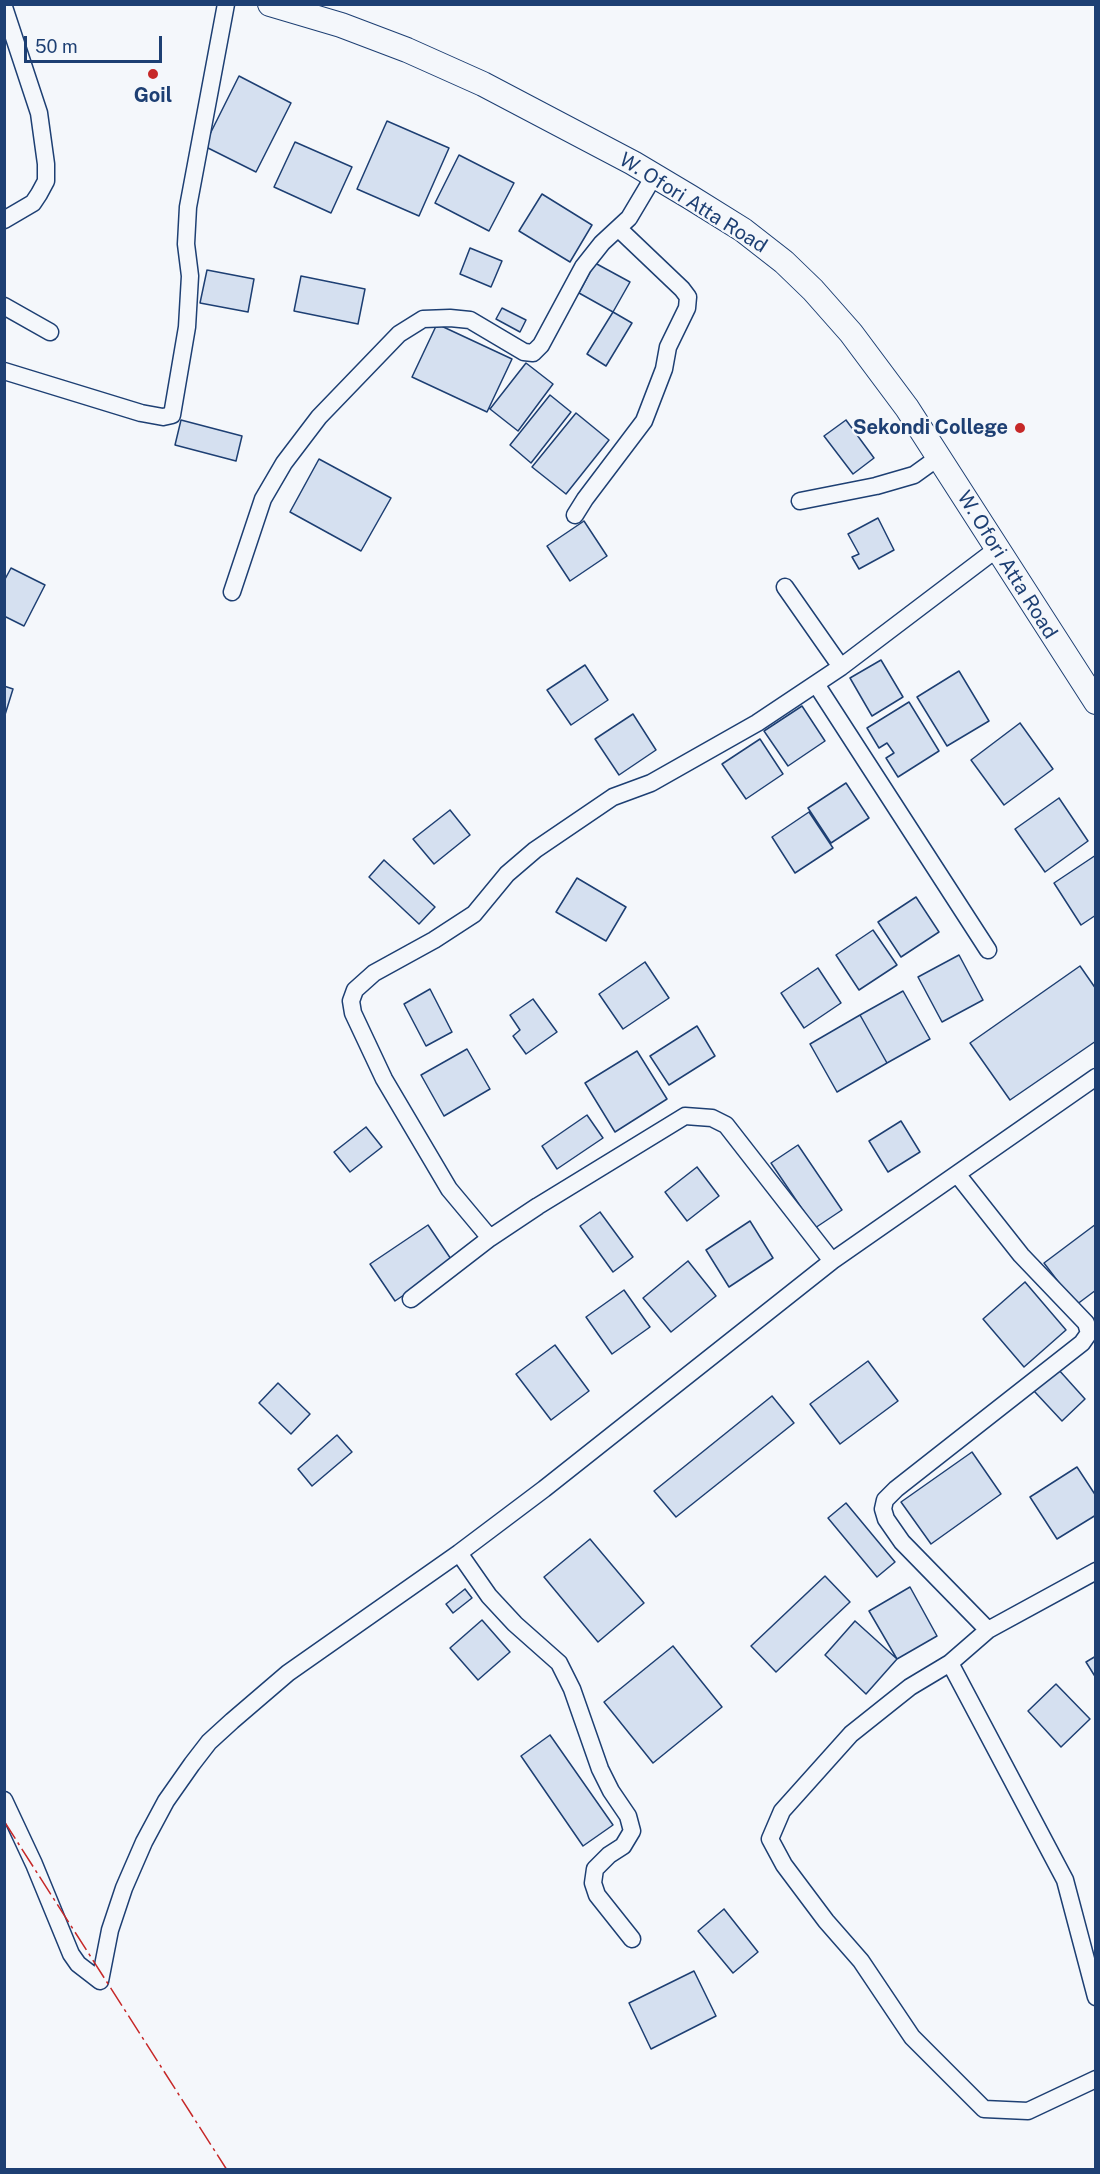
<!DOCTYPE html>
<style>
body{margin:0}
#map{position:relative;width:1100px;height:2174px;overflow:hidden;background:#f4f7fb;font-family:"Public Sans",sans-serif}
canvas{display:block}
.frame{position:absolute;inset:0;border:6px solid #1d3f73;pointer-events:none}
.scale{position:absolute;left:24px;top:36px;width:138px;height:27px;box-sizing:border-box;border:3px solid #1d3f73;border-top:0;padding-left:8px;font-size:18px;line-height:21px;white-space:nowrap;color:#1d3f73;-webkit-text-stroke:4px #f4f7fb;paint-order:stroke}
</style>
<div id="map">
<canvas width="1100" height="2174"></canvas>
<div class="frame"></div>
<div class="scale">50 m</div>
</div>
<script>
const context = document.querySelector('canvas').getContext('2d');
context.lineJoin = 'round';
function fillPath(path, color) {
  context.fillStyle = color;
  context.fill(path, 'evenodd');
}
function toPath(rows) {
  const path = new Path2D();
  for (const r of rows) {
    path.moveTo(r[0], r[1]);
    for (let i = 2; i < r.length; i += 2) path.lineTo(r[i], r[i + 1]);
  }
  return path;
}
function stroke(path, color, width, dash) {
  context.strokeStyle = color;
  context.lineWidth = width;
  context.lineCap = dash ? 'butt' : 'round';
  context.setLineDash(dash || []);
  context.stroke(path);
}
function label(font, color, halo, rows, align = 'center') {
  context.font = font + ' "Public Sans",sans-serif';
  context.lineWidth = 4.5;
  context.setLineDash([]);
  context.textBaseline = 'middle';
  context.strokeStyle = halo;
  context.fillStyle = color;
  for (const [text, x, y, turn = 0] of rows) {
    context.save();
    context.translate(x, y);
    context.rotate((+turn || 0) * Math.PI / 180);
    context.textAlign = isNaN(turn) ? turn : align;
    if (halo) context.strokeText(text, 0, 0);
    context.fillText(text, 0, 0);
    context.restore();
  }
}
const building = toPath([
 [239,76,291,103,256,172,204,146,239,76],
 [387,121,449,148,419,216,357,189,387,121],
 [295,142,352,167,331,213,274,187,295,142],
 [459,155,514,183,489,231,435,203,459,155],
 [542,194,592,225,570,262,519,231,542,194],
 [470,248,502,261,491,287,460,274,470,248],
 [595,263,630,282,613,312,579,293,595,263],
 [207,270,254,279,248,312,200,303,207,270],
 [301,276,365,289,358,324,294,311,301,276],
 [502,308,526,320,520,332,496,319,502,308],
 [613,312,632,323,606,366,587,354,613,312],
 [437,324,512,359,487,412,412,377,437,324],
 [526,363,553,384,518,431,490,409,526,363],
 [550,395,571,412,531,463,510,445,550,395],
 [576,413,609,440,566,494,532,467,576,413],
 [181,420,242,436,236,461,175,445,181,420],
 [846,420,874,458,853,474,824,436,846,420],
 [319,459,391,498,361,551,290,512,319,459],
 [878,518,894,550,859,569,852,557,859,554,848,534,878,518],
 [584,521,607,556,570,581,547,546,584,521],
 [11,568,45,585,24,626,4,616,4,581,11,568],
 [881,660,903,697,872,716,850,678,881,660],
 [585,665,608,700,571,725,547,690,585,665],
 [959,671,989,721,947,746,917,697,959,671],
 [4,686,13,689,4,718,4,686],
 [909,702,939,751,898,777,886,758,894,753,887,743,879,748,867,728,909,702],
 [802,706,825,741,788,766,764,731,802,706],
 [633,714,656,750,619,775,595,739,633,714],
 [1020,723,1053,769,1004,805,971,760,1020,723],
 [760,739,783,774,746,799,722,764,760,739],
 [846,783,869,818,831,843,808,808,846,783],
 [1059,798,1088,841,1045,872,1015,829,1059,798],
 [450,810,470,835,434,864,413,839,450,810],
 [809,812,833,848,795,873,772,837,809,812],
 [1096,855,1096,915,1081,925,1054,883,1096,855],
 [384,860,435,907,419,924,369,877,384,860],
 [577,878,626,907,606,941,556,912,577,878],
 [916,897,939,932,901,957,878,922,916,897],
 [873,930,897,965,859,990,836,955,873,930],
 [959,955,983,1000,942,1022,918,977,959,955],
 [645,962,669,998,623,1029,599,994,645,962],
 [1080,966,1096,989,1096,1041,1010,1100,970,1043,1080,966],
 [818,968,841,1003,804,1028,781,993,818,968],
 [430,989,452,1032,426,1046,404,1004,430,989],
 [903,991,930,1039,887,1063,860,1015,903,991],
 [533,999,557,1032,526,1054,513,1036,520,1030,510,1015,533,999],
 [860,1015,887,1063,837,1092,810,1044,860,1015],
 [697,1026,715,1056,669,1085,650,1056,697,1026],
 [467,1049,490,1089,444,1116,421,1075,467,1049],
 [637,1051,667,1099,615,1132,585,1083,637,1051],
 [587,1115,603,1138,557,1169,542,1146,587,1115],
 [901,1121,920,1152,888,1172,869,1141,901,1121],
 [366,1127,382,1147,350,1172,334,1152,366,1127],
 [798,1145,842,1210,815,1228,771,1163,798,1145],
 [697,1167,719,1196,687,1221,665,1192,697,1167],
 [600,1212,633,1257,613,1272,580,1226,600,1212],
 [750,1221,773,1258,729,1287,706,1250,750,1221],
 [1096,1224,1096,1290,1076,1305,1044,1263,1096,1224],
 [428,1225,453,1262,395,1301,370,1264,428,1225],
 [688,1261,716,1296,671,1332,643,1298,688,1261],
 [1025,1282,1066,1330,1024,1367,983,1319,1025,1282],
 [624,1290,650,1327,612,1354,586,1317,624,1290],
 [555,1345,589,1391,551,1420,516,1374,555,1345],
 [868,1361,898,1401,840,1444,810,1404,868,1361],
 [1058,1369,1085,1399,1062,1421,1034,1391,1058,1369],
 [278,1383,310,1414,291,1434,259,1403,278,1383],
 [772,1396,794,1423,676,1517,654,1491,772,1396],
 [337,1435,352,1452,312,1486,298,1469,337,1435],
 [972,1452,1001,1494,931,1544,901,1502,972,1452],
 [1077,1467,1096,1496,1096,1515,1057,1539,1030,1497,1077,1467],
 [846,1503,895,1562,877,1577,828,1518,846,1503],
 [590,1539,644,1603,598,1642,544,1577,590,1539],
 [825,1576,850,1602,776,1672,751,1646,825,1576],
 [910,1587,937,1636,897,1659,869,1611,910,1587],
 [465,1589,472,1598,453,1613,446,1604,465,1589],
 [482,1620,510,1652,478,1680,450,1648,482,1620],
 [855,1621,897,1659,866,1694,825,1655,855,1621],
 [673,1646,722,1707,653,1763,604,1702,673,1646],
 [1096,1656,1096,1678,1086,1662,1096,1656],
 [1056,1684,1090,1719,1061,1747,1028,1711,1056,1684],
 [550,1735,613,1825,583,1846,521,1756,550,1735],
 [724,1909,758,1952,733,1973,698,1931,724,1909],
 [694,1971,716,2016,651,2049,629,2003,694,1971]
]);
fillPath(building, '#d5e0f0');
stroke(building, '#1d3f73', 1.5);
const minor = toPath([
 [4,7,39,113,46,164,46,181,39,194,33,203,4,220],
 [4,306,50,332],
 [4,371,141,413,163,417,172,415,187,327,190,276,186,244,188,207,226,4],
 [800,501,876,486,914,475,939,457],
 [575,515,585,499,644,421,664,369,668,347,687,308,688,297,682,289,619,229],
 [785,587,841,667],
 [232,592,263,499,284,463,319,417,399,334,423,319,450,318,470,320,524,352,533,353,541,345,583,267,602,243,629,218,654,176],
 [816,684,988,950],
 [957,1174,1021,1255,1086,1323,1089,1333,1082,1343,896,1489,885,1500,883,1509,886,1519,902,1542,988,1630],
 [490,1238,449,1189,384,1079,353,1013,351,1001,355,990,374,973,434,940,474,914,507,874,535,850,613,797,651,783,757,723,841,667,998,548],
 [411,1299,490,1238,538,1206,685,1116,712,1118,726,1125,832,1261],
 [459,1553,489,1596,515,1624,559,1663,572,1689,600,1769,611,1791,628,1816,632,1831,623,1846,609,1855,595,1869,593,1883,597,1895,632,1939],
 [1096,1571,988,1630,950,1663,910,1687,851,1734,782,1811,770,1839,784,1865,826,1921,861,1961,912,2037,984,2109,1028,2111,1096,2079],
 [950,1663,1065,1880,1096,1997],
 [4,1800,34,1864,71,1954,78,1964,100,1981,110,1930,124,1888,144,1842,166,1801,192,1764,209,1742,232,1721,288,1673,459,1553,544,1489,832,1261,1096,1077]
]);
const secondary = toPath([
 [270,4,341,25,407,50,483,84,633,163,690,197,743,230,784,262,813,290,851,333,907,408,1096,702]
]);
stroke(minor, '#1d3f73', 19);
stroke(secondary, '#1d3f73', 26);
stroke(minor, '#f4f7fb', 16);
stroke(secondary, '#f4f7fb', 24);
stroke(toPath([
 [4,1821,227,2170]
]), '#c62828', 1.5, [21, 4.5, 3, 4.5]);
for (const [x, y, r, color] of [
 [153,74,6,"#c62828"],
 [1020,428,6,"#c62828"]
]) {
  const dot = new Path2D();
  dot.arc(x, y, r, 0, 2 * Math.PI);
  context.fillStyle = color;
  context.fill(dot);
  stroke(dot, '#f4f7fb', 2);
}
label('bold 20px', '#1d3f73', '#f4f7fb', [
 ["Goil",153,96],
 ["Sekondi College",1008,428,"right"]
]);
label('20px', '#1d3f73', '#f4f7fb', [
 ["W. Ofori Atta Road",693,203,32],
 ["W. Ofori Atta Road",1007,565,58]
]);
</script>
